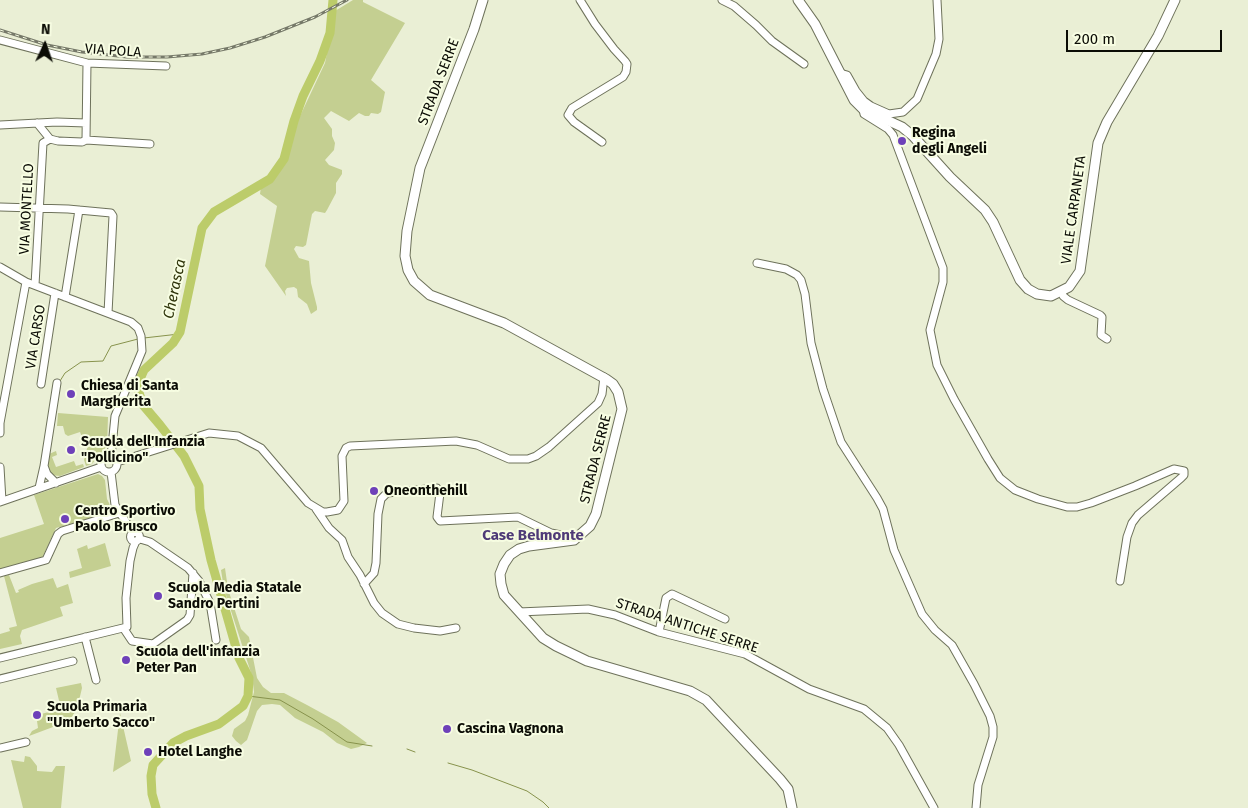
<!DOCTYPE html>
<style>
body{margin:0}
#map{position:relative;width:1248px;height:808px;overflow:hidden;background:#eaefd5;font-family:"Fira Sans",sans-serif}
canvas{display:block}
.north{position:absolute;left:20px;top:20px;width:50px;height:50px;-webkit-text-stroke:4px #f7fde2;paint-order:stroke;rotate:3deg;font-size:14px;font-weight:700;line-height:20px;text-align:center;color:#0b0c05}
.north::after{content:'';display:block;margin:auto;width:18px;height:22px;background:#0b0c05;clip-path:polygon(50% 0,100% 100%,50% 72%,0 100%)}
.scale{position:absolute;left:1066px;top:30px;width:156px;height:22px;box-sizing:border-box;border:2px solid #0b0c05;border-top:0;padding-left:6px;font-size:15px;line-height:18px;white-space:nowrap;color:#0b0c05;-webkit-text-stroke:4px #f7fde2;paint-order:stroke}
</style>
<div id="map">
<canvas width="1248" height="808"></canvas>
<div class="north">N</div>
<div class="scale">200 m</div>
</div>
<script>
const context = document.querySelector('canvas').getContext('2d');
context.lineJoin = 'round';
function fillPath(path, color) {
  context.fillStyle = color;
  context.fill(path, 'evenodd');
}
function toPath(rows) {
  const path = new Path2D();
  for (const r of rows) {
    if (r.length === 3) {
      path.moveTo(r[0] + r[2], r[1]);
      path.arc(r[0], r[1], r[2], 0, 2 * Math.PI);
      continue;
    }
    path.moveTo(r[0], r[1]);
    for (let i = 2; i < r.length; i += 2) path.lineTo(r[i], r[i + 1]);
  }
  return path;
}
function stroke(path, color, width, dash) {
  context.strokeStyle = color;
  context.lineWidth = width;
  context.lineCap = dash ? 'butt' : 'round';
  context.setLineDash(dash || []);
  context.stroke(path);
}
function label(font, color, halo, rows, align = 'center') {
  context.font = font + ' "Fira Sans",sans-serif';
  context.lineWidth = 4;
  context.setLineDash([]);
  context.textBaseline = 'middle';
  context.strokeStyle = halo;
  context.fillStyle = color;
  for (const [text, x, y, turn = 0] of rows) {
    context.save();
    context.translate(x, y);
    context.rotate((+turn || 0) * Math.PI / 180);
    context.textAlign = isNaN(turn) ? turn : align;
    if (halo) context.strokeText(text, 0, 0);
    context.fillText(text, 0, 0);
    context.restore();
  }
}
fillPath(toPath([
 [353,0,363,0,363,2,405,23,371,80,385,92,381,112,378,114,371,113,369,116,365,116,359,113,349,121,331,111,324,118,332,129,332,136,335,143,334,150,325,160,329,165,342,170,342,174,336,183,336,193,327,210,325,213,315,211,312,214,306,245,303,247,296,246,294,249,299,258,309,261,311,283,317,307,317,310,311,314,307,304,298,297,297,289,294,287,287,288,285,291,286,296,265,266,277,206,260,194,261,187,269,182,277,173,287,155,293,131,325,63,335,11],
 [58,413,108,417,107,446,92,464,86,466,84,460,89,441,84,442,80,432,68,436,65,434,63,426,57,426],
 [56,451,57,455,52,457,56,467,74,461,76,466,83,464,84,467,60,476,51,475,47,467,49,454],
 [98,474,102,476,105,480,107,499,112,509,111,512,56,528,42,558,0,571,0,538,44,524,34,495],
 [105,543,111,566,70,578,69,572,82,568,77,549,87,545,88,549],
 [225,568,228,589,241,629,249,637,257,678,263,687,271,693,284,693,307,705,338,722,367,743,359,747,351,749,337,743,323,732,295,718,280,705,272,704,262,705,257,711,247,740,241,745,236,741,232,736,234,729,245,721,248,715,254,692,252,676,224,589,221,570],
 [9,575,16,593,19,592,18,590,32,584,53,578,57,588,68,584,73,603,60,607,63,616,22,630,20,636,22,644,0,649,0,634,10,631,9,628,17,626,4,576],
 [81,683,82,688,77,709,69,721,29,736,32,731,38,728,37,721,33,718,33,716,61,709,56,688],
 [120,713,131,761,113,772],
 [25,756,30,757,37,766,37,771,52,772,56,766,65,766,61,808,23,808,11,760,24,762]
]), '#c4cf91');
stroke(toPath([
 [144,338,179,334],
 [60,381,65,373,81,362,103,361,111,346,138,339],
 [248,696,280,700,313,719,347,742,372,746],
 [407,749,415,752],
 [448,763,472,770,527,791,543,802,549,808]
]), '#87924c', 1);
stroke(toPath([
 [156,808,152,794,151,776,153,765,173,743,186,736,219,724,243,706,248,696,249,678,239,658,211,560,200,509,199,486,184,456,160,425,143,405,137,386,144,370,173,343,180,332,202,228,214,212,270,179,284,159,294,121,303,96,320,61,330,33,333,0]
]), '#bccc6a', 9);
const minor = toPath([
 [580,0,595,24,614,49,625,61,627,64,626,72,623,77,572,108,568,115,574,122,602,142],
 [722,0,734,6,756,25,772,41,804,64],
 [0,40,87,63,166,66],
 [840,73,847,75,856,91,864,101,871,106,889,114,903,112,917,99,936,54,939,39,937,0],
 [863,109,864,114,888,129,893,135,943,268,943,282,930,330,937,365,954,399,988,459,1000,478,1015,490,1038,499,1067,507,1077,507,1091,503,1135,486,1174,469,1184,471,1184,475,1181,478,1138,515,1132,523,1127,537,1120,581],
 [37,123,50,139,58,141,82,142,86,140,150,144],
 [0,125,57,122,86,123],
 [86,140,87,63],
 [0,207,68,209,111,213,113,216,108,313],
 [757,263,786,269,797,275,801,280,805,294,811,343,823,389,841,442,877,498,883,509,894,550,922,614,935,630,952,645,974,684,990,716,993,727,993,737,978,785,976,808],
 [0,267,26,282,131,322,138,328,141,336,142,351,115,416,111,457],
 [35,285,43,143,50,139],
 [1062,292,1063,296,1068,300,1100,315,1102,317,1101,335,1107,339],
 [65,297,79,210],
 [41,384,55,293],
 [0,433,0,423,26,282],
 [109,464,8],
 [117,462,209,433,238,436,261,448,308,503,323,512,327,512,338,510,344,501,342,456,346,448,350,446,456,441,477,445,509,459,528,459,536,456,549,447,598,403,602,394,604,377],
 [44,466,57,383],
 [0,467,2,501],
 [111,472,115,505,133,533],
 [39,488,44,466,47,474,56,483],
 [0,502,101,467],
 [316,509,329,528,342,540,348,557,360,575,374,603,382,613,398,624,414,628,440,631,456,628],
 [135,537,4.5],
 [140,539,150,542,188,568,199,581,210,603,216,640],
 [0,573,46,560,58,534,62,531,119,513],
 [364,584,374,573,376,563,378,514,381,499,387,493,437,488,440,493,437,517,440,521,518,517,551,533,575,538],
 [519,612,588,609,615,615,659,632,745,654,809,689,864,709,887,728,899,745,934,808],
 [124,629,132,641,153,644,187,620,190,615,193,573],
 [659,632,666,598,672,594,725,619],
 [85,637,96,680],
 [0,658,127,627,126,598,130,561,133,548,136,541],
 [0,679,73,661],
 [0,748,26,742]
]);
const major = toPath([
 [483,0,474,29,420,168,407,231,405,256,408,270,414,281,430,295,504,323,606,379,613,384,618,392,622,409,596,514,590,526,574,540,529,546,519,549,510,555,504,564,500,574,501,584,504,595,543,638,556,646,587,661,690,691,706,700,780,779,788,789,792,808],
 [798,0,815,24,854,100,863,109,902,127,913,136,950,177,985,210,993,222,1020,280,1028,289,1037,294,1051,296,1069,287,1080,271,1098,143,1107,122,1158,36,1175,0]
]);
stroke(minor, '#6e725b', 9);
stroke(major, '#6e725b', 11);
stroke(minor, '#fff', 7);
stroke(major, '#fff', 9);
const rail = toPath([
 [0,30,47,45,82,52,127,57,167,57,202,54,230,48,265,37,315,17,347,0]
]);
stroke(rail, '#767969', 3);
stroke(rail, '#f7fde2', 1, [4]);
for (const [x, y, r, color] of [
 [902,141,5,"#6e41b9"],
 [71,394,5,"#6e41b9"],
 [71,450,5,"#6e41b9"],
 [374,491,5,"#6e41b9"],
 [65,519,5,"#6e41b9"],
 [158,596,5,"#6e41b9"],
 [126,660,5,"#6e41b9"],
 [37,715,5,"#6e41b9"],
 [447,729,5,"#6e41b9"],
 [148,752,5,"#6e41b9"]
]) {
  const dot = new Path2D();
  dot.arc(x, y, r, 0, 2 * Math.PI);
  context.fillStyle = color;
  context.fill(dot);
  stroke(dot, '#f7fde2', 2);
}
label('14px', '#0b0c05', '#f7fde2', [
 ["VIA POLA",113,51,4],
 ["STRADA SERRE",439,82,-69],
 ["VIA MONTELLO",27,209,-87],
 ["VIALE CARPANETA",1074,210,-82],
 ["VIA CARSO",36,337,-81],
 ["STRADA SERRE",596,459,-76],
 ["STRADA ANTICHE SERRE",687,626,18]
]);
label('bold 14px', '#0b0c05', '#f7fde2', [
 ["Regina",912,133],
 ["degli Angeli",912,149],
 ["Chiesa di Santa",81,386],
 ["Margherita",81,402],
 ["Scuola dell'Infanzia",81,442],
 ["\"Pollicino\"",81,458],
 ["Oneonthehill",384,491],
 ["Centro Sportivo",75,511],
 ["Paolo Brusco",75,527],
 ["Scuola Media Statale",168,588],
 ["Sandro Pertini",168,604],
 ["Scuola dell'infanzia",136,652],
 ["Peter Pan",136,668],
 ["Scuola Primaria",47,707],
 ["\"Umberto Sacco\"",47,723],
 ["Cascina Vagnona",457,729],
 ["Hotel Langhe",158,752]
], 'left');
label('italic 15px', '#2e340a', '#f7fde2', [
 ["Cherasca",175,289,-78]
]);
label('bold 15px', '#4e3a77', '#f7fde2', [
 ["Case Belmonte",533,536]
]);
</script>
